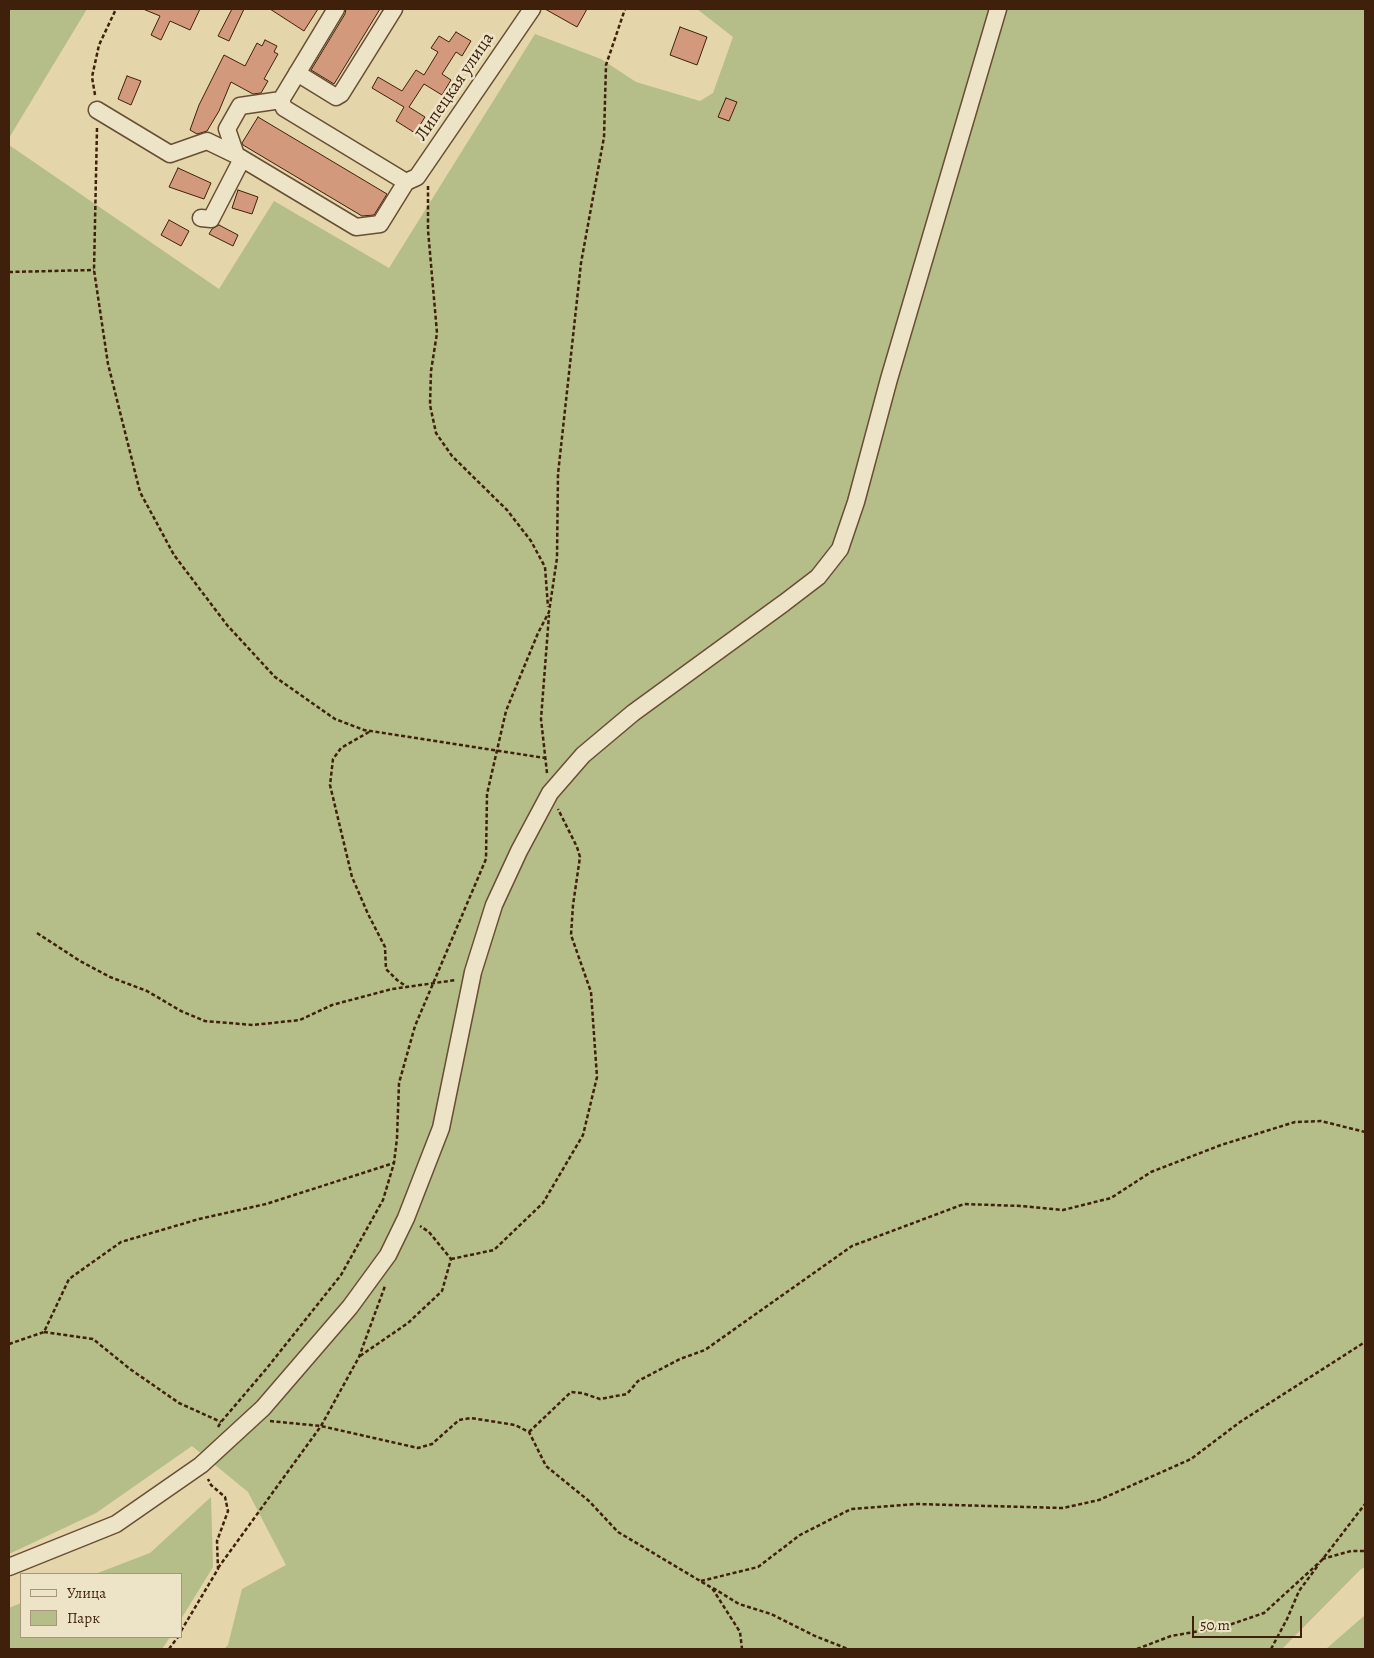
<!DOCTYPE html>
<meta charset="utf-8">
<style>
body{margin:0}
#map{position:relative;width:1374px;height:1658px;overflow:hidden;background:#e4d5ab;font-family:Alegreya,serif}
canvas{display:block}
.frame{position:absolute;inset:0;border:10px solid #3f210b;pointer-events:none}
.legend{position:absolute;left:20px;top:1573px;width:162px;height:65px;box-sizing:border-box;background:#ede4c8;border:1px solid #a7967c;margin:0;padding:6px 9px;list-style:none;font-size:15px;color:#3f210b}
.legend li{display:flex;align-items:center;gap:10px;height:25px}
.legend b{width:25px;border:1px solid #a7967c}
.scale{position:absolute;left:1192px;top:1616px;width:110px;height:22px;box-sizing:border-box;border:2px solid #3f210b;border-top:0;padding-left:6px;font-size:15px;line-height:18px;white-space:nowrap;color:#3f210b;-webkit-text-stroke:4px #ede4c8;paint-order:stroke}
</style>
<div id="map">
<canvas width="1374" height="1658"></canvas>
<div class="frame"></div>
<ul class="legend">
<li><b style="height:6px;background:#ede4c8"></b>Улица</li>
<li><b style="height:14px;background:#b5bd88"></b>Парк</li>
</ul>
<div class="scale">50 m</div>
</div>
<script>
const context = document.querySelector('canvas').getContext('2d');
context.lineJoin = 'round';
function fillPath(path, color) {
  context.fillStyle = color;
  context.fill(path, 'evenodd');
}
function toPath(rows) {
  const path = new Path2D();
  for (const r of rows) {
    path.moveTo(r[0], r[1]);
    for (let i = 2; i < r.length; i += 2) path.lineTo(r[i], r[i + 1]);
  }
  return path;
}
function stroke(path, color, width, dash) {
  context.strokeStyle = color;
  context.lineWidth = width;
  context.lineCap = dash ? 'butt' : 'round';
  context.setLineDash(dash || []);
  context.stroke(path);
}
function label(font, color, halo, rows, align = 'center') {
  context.font = font + ' Alegreya,serif';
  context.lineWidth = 5;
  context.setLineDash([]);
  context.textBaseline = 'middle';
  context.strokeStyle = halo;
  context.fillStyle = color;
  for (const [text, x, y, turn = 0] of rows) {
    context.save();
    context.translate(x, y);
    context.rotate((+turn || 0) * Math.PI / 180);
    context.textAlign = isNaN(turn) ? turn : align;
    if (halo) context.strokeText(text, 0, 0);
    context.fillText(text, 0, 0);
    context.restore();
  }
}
fillPath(toPath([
 [9,9,87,9,9,138],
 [697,9,1365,9,1365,1567,1360,1570,1282,1649,224,1649,228,1645,242,1589,286,1565,248,1492,192,1446,96,1513,9,1554,9,145,219,289,274,201,389,268,535,34,601,59,636,82,700,101,713,93,733,37],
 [211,1497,213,1567,181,1619,181,1574,95,1574,150,1553],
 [21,1603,21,1637,170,1637,162,1649,9,1649,9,1608],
 [1365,1615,1365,1649,1326,1649]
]), '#b5bd88');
const building = toPath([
 [143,9,200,9,190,30,170,21,161,40,151,35,160,16,143,9],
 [232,9,244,9,229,41,218,36,232,9],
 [270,9,318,9,304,31,270,9],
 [346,9,380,9,334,84,311,70,345,14,346,9],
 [545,9,587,9,577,27,545,9],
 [680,27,707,37,697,65,670,55,680,27],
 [456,32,471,41,462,56,456,52,442,74,451,80,442,95,424,84,409,107,425,117,415,133,396,121,404,107,372,88,378,77,402,91,416,70,424,75,438,52,431,48,439,36,449,42,456,32],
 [265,40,277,46,274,52,278,54,264,79,268,81,261,93,253,94,231,82,219,111,207,131,197,134,190,130,199,105,224,55,245,66,257,43,262,46,265,40],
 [127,76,141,81,131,105,118,99,127,76],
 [726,98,737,102,729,121,718,117,726,98],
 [258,117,387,194,374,215,362,216,243,145,242,143,258,117],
 [178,168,211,183,204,199,169,187,178,168],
 [238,190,258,197,252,214,232,208,238,190],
 [169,220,189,231,181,246,161,235,169,220],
 [219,225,238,235,233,246,209,234,212,229,219,225]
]);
fillPath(building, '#d2997c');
stroke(building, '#3f210b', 1);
const minor = toPath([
 [297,73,336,97,341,94,394,9],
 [281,100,240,106,227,129,236,155,356,227,380,224,406,182],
 [281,100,284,108,406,182],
 [281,100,336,9],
 [97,110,170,154,207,141,236,155],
 [406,182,417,177,532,9],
 [201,218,211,219,242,159],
 [9,1567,116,1524,201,1465,263,1408,350,1307,388,1255,406,1218,441,1128,473,972,494,905,519,851,550,793,583,755,633,713,784,603,818,577,840,549,856,502,889,379,998,9]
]);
stroke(minor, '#684e33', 19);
stroke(toPath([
 [95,95,92,77,99,45,116,9],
 [97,128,94,270,108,364,140,492,174,555,227,625,275,677,335,719,364,730,545,758],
 [428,186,428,230,437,333,431,371,430,405,436,433,452,456,507,510,531,541,545,567,548,607],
 [9,272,94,270],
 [369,732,341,748,333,759,330,785,352,877,368,914,385,947,386,969,397,980,407,987],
 [547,773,541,719,549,615],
 [37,933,80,961,110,977,147,991,181,1011,205,1021,253,1025,300,1020,332,1005,392,989,456,980],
 [451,1259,494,1250,543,1203,583,1135,597,1077,591,992,571,935,573,905,580,857,577,847,558,809],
 [44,1332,93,1339,130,1369,179,1403,221,1422],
 [9,1344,44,1332,69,1279,121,1242,199,1219,266,1204,394,1163],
 [360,1356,408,1323,442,1291,451,1259,429,1232,420,1226],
 [270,1421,321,1426,418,1448,432,1444,459,1420,471,1418,515,1425,529,1432,546,1466,589,1501,618,1532,712,1588,740,1632,742,1649],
 [218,1427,221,1422,267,1368,341,1275,383,1200,394,1163,397,1138,399,1083,415,1026,486,859,487,794,506,711,538,633,549,612,557,558,558,474,581,263,604,137,606,65,625,9],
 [529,1432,571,1392,582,1393,600,1399,627,1394,638,1381,680,1359,705,1350,852,1246,964,1204,1021,1206,1063,1210,1111,1198,1151,1172,1221,1145,1295,1122,1321,1121,1365,1132],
 [1322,1559,1351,1551,1365,1551],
 [218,1568,321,1426,359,1357,385,1286],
 [701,1581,758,1567,800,1535,851,1509,916,1504,1063,1508,1099,1500,1191,1459,1240,1422,1365,1342],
 [713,1588,739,1604,771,1614,815,1636,848,1649],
 [181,1631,218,1569,217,1541,228,1511,225,1497,211,1485,208,1479],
 [169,1649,178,1637],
 [1137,1649,1171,1636,1223,1627,1264,1613,1322,1560,1365,1504],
 [1271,1649,1287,1619,1299,1591,1319,1564]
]), '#3f210b', 2.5, [4, 2.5]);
stroke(minor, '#ede4c8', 16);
label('18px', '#3f210b', '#ede4c8', [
 ["Липецкая улица",455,87,-56]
]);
</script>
